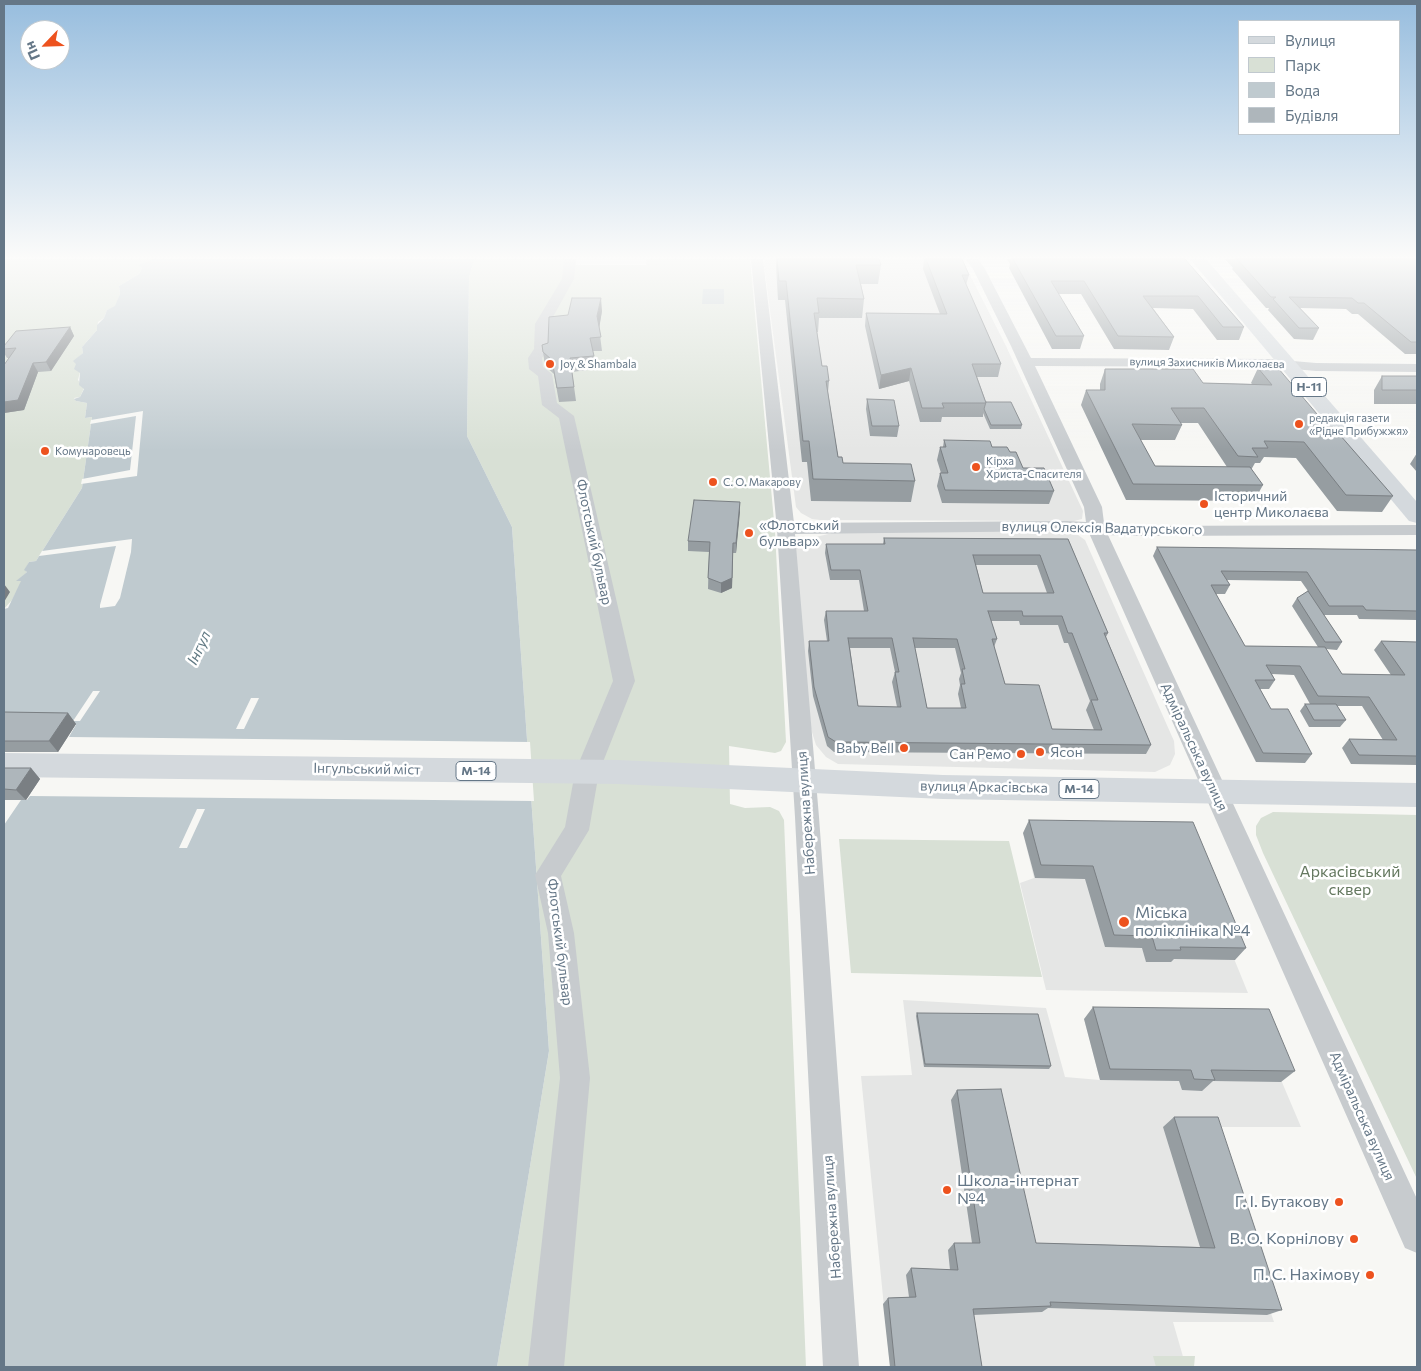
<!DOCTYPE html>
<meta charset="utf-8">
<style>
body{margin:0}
#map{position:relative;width:1421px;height:1371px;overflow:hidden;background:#f7f7f4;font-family:Commissioner,sans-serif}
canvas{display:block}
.frame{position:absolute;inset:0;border:5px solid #657787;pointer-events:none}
.legend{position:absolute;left:1238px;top:20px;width:162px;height:115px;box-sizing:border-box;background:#fff;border:1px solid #c1c9cf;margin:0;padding:6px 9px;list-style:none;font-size:15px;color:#657787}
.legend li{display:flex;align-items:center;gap:10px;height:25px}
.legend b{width:25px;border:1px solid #c1c9cf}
.north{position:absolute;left:20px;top:20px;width:50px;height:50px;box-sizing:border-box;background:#fff;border:1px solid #c1c9cf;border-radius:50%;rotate:246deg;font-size:14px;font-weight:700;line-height:20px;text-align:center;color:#657787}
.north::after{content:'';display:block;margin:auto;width:18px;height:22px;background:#ed521e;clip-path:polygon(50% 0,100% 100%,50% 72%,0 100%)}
</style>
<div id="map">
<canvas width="1421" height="1371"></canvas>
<div class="frame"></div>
<ul class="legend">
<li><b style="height:6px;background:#d4d9dd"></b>Вулиця</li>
<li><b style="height:14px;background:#d8e0d5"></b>Парк</li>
<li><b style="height:14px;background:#bfcacf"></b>Вода</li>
<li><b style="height:14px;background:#aeb6bb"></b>Будівля</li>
</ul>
<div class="north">Пн</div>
</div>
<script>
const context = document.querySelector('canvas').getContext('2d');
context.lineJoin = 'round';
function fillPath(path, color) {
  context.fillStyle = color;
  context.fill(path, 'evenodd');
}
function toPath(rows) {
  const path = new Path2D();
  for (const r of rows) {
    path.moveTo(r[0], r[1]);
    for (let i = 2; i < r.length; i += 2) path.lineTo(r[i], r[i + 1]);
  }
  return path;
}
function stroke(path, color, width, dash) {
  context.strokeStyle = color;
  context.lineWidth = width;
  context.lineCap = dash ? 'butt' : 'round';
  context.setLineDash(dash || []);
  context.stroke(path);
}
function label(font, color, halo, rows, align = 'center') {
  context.font = font + ' Commissioner,sans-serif';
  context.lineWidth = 5;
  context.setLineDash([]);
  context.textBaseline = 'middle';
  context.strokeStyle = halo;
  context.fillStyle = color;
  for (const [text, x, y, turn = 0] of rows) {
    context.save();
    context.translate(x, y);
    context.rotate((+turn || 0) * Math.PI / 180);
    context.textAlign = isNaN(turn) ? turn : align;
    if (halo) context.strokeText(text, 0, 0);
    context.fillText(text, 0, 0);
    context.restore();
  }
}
fillPath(toPath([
 [768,259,947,259,964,263,1006,346,1083,511,1082,519,1074,521,820,520,812,519,801,513,796,507,764,265,765,261],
 [850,529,1060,532,1078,535,1085,540,1174,741,1175,754,1170,765,1155,772,838,764,826,757,816,745,811,729,794,542],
 [1023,833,1184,836,1248,993,1046,990,1020,883,1034,878],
 [903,1000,1046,1008,1065,1077,1100,1080,1084,1019,1256,1021,1301,1127,1208,1127,1274,1322,1173,1322,1186,1367,890,1367,861,1076,912,1075]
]), '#e5e6e5');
fillPath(toPath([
 [4,259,154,259,140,266,142,268,139,274,119,286,120,294,116,307,107,310,104,318,98,322,97,330,82,347,83,353,76,360,80,372,78,380,84,388,80,397,74,398,76,401,87,403,85,418,92,417,82,488,36,561,29,562,25,570,27,572,17,581,22,581,12,600,4,609],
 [474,259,567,259,567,264,581,265,646,265,647,259,750,259,775,532,786,742,781,751,775,753,729,746,730,804,745,808,770,807,779,811,784,820,806,1367,497,1367,549,1051,512,527,467,436,469,278],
 [1273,812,1417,815,1417,1179,1263,853,1256,835,1256,826,1261,818],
 [839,839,1009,841,1042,977,851,973],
 [1153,1356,1195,1356,1194,1367,1156,1367]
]), '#d8e0d5');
fillPath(toPath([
 [154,259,474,259,469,278,467,436,512,527,549,1051,497,1367,4,1367,4,825,21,800,27,800,76,725,4,736,4,609,8,608,21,581,16,581,27,572,24,570,29,562,36,561,82,488,92,417,85,418,87,403,76,401,74,399,80,397,84,389,79,385,80,373,74,369,76,364,73,361,83,353,82,347,97,330,97,325,104,318,107,310,115,306,120,294,119,286,139,274,142,268,138,265],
 [703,289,724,289,724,304,702,304]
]), '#bfcacf');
fillPath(toPath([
 [143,411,137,476,81,484,82,479,130,470,136,416,90,424,91,420],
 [132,539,131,552,120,598,115,606,100,608,100,605,116,546,39,556,42,551],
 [93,691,100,691,80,721,73,721],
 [251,698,259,698,244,729,236,729],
 [76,724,69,737,530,742,534,801,30,796,26,800,18,800,25,798,72,727,4,739],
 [197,809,205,809,187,848,179,848]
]), '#f7f7f4');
fillPath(toPath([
 [564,259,576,259,574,279,549,324,548,349,542,358,543,367,552,374,557,403,574,416,635,681,599,772,589,830,561,876,574,933,590,1078,564,1367,528,1367,560,1078,548,933,535,875,565,827,575,772,613,681,559,418,542,405,538,376,529,369,528,358,534,349,535,324,562,279,564,259],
 [751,259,763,259,794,523,1067,521,1086,522,1084,507,1011,346,973,269,966,259,978,259,985,269,1031,358,1270,359,1316,363,1417,364,1417,372,1316,371,1270,367,1035,366,1102,507,1104,523,1131,526,1417,525,1417,535,1131,536,1108,535,1417,1199,1417,1253,1405,1248,1089,533,1067,531,795,534,819,817,859,1367,823,1367,795,817,777,529,751,259]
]), '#c7cbce');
fillPath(toPath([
 [1190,259,1206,259,1417,502,1417,523,1409,521,1190,259]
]), '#d4d9dd');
fillPath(toPath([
 [4,753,618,760,943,775,1417,783,1417,807,943,799,618,784,4,777,4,753]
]), '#d4d9dd');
fillPath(toPath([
 [776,259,879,259,881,265,878,284,861,284,864,299,862,318,819,318,818,332,817,332,822,366,829,381,828,392,838,457,843,463,915,481,911,502,811,501,807,462,802,462,785,300,778,300,776,266],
 [924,259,969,275,966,285,1001,364,998,377,977,377,986,402,1022,425,1021,429,990,429,983,413,983,417,942,417,941,422,920,422,909,381,879,389,865,326,866,313,940,314,923,269],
 [1007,259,1185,259,1244,327,1239,340,1217,340,1193,309,1153,308,1174,337,1169,350,1114,349,1081,294,1058,294,1084,336,1080,349,1052,349,1009,268,1010,264],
 [1225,259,1417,259,1417,354,1405,354,1358,314,1352,314,1346,309,1300,308,1319,328,1313,340,1294,339,1268,310,1269,308,1266,308,1232,269,1233,268],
 [602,311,599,327,602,351,593,351,595,369,572,372,576,401,559,402,554,374,545,366,542,345,548,343,568,315],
 [70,327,74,336,51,371,38,372,24,410,4,413,4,365,9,358,7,358,4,353,4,346],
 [1258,368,1328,427,1393,496,1382,512,1337,511,1296,458,1264,457,1260,463,1255,463,1251,470,1263,485,1254,501,1126,500,1081,405,1086,390,1100,390,1100,384,1105,369,1203,383,1252,384,1251,383],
 [1180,423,1198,423,1227,467,1155,466,1140,440,1175,440,1182,425],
 [1382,376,1417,376,1417,404,1374,404,1374,390],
 [867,399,899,426,897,437,870,436,866,409],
 [944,440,992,447,1010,452,1023,468,1054,491,1049,504,942,503,937,486,940,473,941,473,937,460,940,447,943,447],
 [1417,453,1417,472,1410,464],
 [740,502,736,553,733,553,732,588,721,593,708,589,709,552,688,551,688,541],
 [884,538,1068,539,1108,633,1106,637,1151,745,1146,754,834,752,827,746,813,696,808,651,809,641,827,641,824,620,826,611,864,611,859,580,830,580,825,553,826,544,883,544],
 [976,565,1037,565,1047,593,983,593],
 [991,621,1019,621,1020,625,1058,625,1064,643,1068,643,1090,701,1086,710,1094,730,1052,729,1005,684,994,647,997,639],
 [850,648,890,648,895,672,892,682,897,707,858,706],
 [915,648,955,648,961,673,959,679,960,685,958,694,961,708,927,708],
 [1157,547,1417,550,1417,620,1359,619,1357,615,1324,615,1342,642,1337,650,1326,649,1342,674,1391,675,1374,650,1381,641,1417,642,1417,765,1351,764,1342,748,1349,739,1383,740,1362,706,1337,706,1346,720,1340,727,1309,727,1300,711,1305,704,1310,704,1294,675,1272,674,1275,680,1269,689,1260,689,1271,709,1312,754,1305,763,1256,762,1153,556],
 [1227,580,1301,581,1308,591,1297,598,1292,606,1318,647,1245,646,1216,594,1225,594,1230,585],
 [4,712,68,713,76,724,58,752,4,752],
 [4,768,31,768,40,779,26,800,4,800],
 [1029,820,1246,948,1235,960,1174,959,1171,962,1146,962,1142,948,1105,947,1085,879,1035,878,1023,833],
 [1093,1007,1295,1071,1281,1082,1213,1081,1202,1091,1182,1090,1179,1081,1100,1080,1084,1019],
 [917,1013,1051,1066,1049,1069,924,1067,916,1016],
 [957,1090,1036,1243,1200,1247,1163,1127,1174,1117,1282,1310,1267,1315,1048,1308,1042,1312,973,1315,982,1367,890,1367,883,1304,888,1298,909,1297,906,1275,911,1268,950,1270,948,1250,954,1243,972,1243,951,1100]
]), '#969da1');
fillPath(toPath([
 [601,298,602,311,599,329,597,316],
 [70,327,74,336,51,371,46,362],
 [33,363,38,372,24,410,4,413,4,402],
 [911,368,909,381,879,389,881,375],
 [740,502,740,512,736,553,736,543],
 [733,543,732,588,721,593,721,583],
 [4,584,10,592,4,602],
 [68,713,76,724,58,752,49,741],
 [31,768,40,779,26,800,16,790]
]), '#7a7f83');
const building = toPath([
 [777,259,879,259,881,265,856,265,864,299,817,298,819,313,814,313,822,366,827,366,829,381,826,381,838,457,842,457,843,463,911,464,915,481,813,479,809,441,803,441,786,281,779,281,777,259],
 [926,259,962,259,969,275,962,275,1001,364,972,364,986,403,942,403,944,408,922,408,911,368,881,375,866,313,947,314,926,259],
 [1013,259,1185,259,1244,327,1223,327,1198,296,1143,296,1174,337,1118,336,1084,281,1051,281,1084,336,1056,336,1013,259],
 [1237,259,1417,259,1417,342,1411,342,1364,303,1358,303,1352,298,1289,297,1319,328,1299,328,1273,299,1276,297,1271,297,1237,259],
 [572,298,601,298,597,316,601,337,590,338,594,356,570,358,574,387,557,388,552,360,543,352,542,345,548,343,549,317,568,315,572,298],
 [70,327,46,362,33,363,18,400,4,402,4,365,16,348,4,349,4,346,16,331,70,327],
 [1258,368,1278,368,1328,427,1333,427,1393,496,1346,495,1304,442,1264,441,1268,448,1252,448,1258,457,1238,456,1204,408,1171,408,1182,425,1132,424,1155,466,1250,467,1263,485,1133,484,1086,390,1105,390,1105,369,1193,369,1203,383,1272,385,1258,368],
 [1382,376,1417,376,1417,390,1382,390,1382,376],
 [867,399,894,400,899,426,872,426,867,399],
 [986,402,1011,402,1022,425,991,425,984,409,986,402],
 [944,440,990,441,992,447,1007,447,1010,452,1016,452,1023,468,1044,468,1054,491,945,490,940,473,948,473,940,447,946,447,944,440],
 [694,500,740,502,736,543,733,543,732,578,721,583,708,578,710,542,688,541,694,500],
 [884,538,1068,539,1108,633,1104,633,1151,745,836,742,828,737,814,687,809,641,829,641,826,611,868,611,860,570,831,570,826,544,885,544,884,538],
 [973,555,1040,555,1054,593,983,593,973,555],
 [988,611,1022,611,1023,616,1062,616,1068,633,1072,633,1098,700,1091,700,1102,730,1052,729,1039,685,1005,684,992,639,997,639,988,611],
 [848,638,892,638,899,672,895,672,901,707,858,706,848,638],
 [913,638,957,639,965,669,962,669,965,684,961,684,966,708,927,708,913,638],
 [1157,547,1417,550,1417,611,1366,610,1363,606,1329,606,1307,572,1221,571,1230,585,1211,585,1245,646,1325,647,1342,674,1405,675,1381,641,1417,642,1417,756,1359,755,1349,739,1397,740,1369,697,1318,696,1300,666,1266,665,1275,680,1255,680,1271,709,1288,709,1312,754,1263,753,1157,547],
 [1308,591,1342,642,1325,642,1297,598,1308,591],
 [1305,704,1336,704,1346,720,1314,720,1305,704],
 [4,712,68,713,49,741,4,741,4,712],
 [4,768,31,768,16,790,4,789,4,768],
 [1029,820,1193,822,1246,948,1180,947,1181,950,1156,950,1152,936,1114,935,1093,866,1041,865,1029,820],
 [1093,1007,1269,1009,1295,1071,1211,1070,1215,1080,1194,1079,1191,1070,1110,1069,1093,1007],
 [917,1013,1038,1014,1051,1066,925,1064,917,1013],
 [1001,1089,1036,1243,1215,1248,1174,1117,1218,1117,1282,1310,1050,1302,1051,1306,973,1309,982,1367,895,1367,888,1298,916,1297,911,1268,958,1270,954,1243,980,1243,957,1090,1001,1089]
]);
fillPath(building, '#aeb6bb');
stroke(building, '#7a7f83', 1);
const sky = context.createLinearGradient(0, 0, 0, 451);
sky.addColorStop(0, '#97bdde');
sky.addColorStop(0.57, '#fbfbfa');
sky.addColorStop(1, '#fbfbfa00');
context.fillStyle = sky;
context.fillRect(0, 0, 1421, 451);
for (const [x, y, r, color] of [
 [550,364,5,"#ed521e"],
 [1299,424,5,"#ed521e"],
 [45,451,5,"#ed521e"],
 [976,467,5,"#ed521e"],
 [713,482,5,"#ed521e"],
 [1204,504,5,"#ed521e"],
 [749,533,5,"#ed521e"],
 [904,748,5,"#ed521e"],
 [1040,752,5,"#ed521e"],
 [1021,754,5,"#ed521e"],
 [1124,922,6,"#ed521e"],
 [947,1190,5,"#ed521e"],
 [1339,1202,5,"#ed521e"],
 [1354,1239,5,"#ed521e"],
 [1370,1275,5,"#ed521e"]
]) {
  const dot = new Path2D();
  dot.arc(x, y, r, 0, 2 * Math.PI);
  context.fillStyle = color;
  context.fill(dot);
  stroke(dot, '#fff', 2);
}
label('11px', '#657787', '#fff', [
 ["вулиця Захисників Миколаєва",1207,363,1]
]);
label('11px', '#657787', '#fff', [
 ["Joy & Shambala",560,364],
 ["редакція газети",1309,418],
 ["«Рідне Прибужжя»",1309,431],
 ["Комунаровець",55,451],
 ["Кірха",986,461],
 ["Христа-Спасителя",986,474],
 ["С. О. Макарову",723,482]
], 'left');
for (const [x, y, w] of [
 [1309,387,35],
 [476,771,40],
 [1079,789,40]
]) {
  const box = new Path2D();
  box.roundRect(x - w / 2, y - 9.5, w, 19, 4);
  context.fillStyle = '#fff';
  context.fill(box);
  stroke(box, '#657787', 1);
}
label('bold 12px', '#657787', null, [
 ["Н-11",1309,387],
 ["М-14",476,771],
 ["М-14",1079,789]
]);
label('14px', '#657787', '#fff', [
 ["Історичний",1214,496],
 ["центр Миколаєва",1214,512],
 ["«Флотський",759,525],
 ["бульвар»",759,541],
 ["Baby Bell",894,748,"right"],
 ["Ясон",1050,752],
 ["Сан Ремо",1011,754,"right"]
], 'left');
label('14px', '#657787', '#fff', [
 ["вулиця Олексія Вадатурського",1102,528,1],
 ["Флотський бульвар",594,542,78],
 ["Адміральська вулиця",1194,747,65],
 ["Інгульський міст",367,769,1],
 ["вулиця Аркасівська",984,787,1],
 ["Набережна вулиця",806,813,-94],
 ["Флотський бульвар",560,942,83],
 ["Адміральська вулиця",1362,1116,66],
 ["Набережна вулиця",832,1217,-94]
]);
label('italic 15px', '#607983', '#fff', [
 ["Інгул",199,648,-65]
]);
label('16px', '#657960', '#fff', [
 ["Аркасівський",1350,872],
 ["сквер",1350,890]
]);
label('16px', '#657787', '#fff', [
 ["Міська",1135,913,"left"],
 ["поліклініка №4",1135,931,"left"],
 ["Школа-інтернат",957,1181,"left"],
 ["№4",957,1199,"left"],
 ["Г. І. Бутакову",1329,1202],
 ["В. О. Корнілову",1344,1239],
 ["П. С. Нахімову",1360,1275]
], 'right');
</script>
